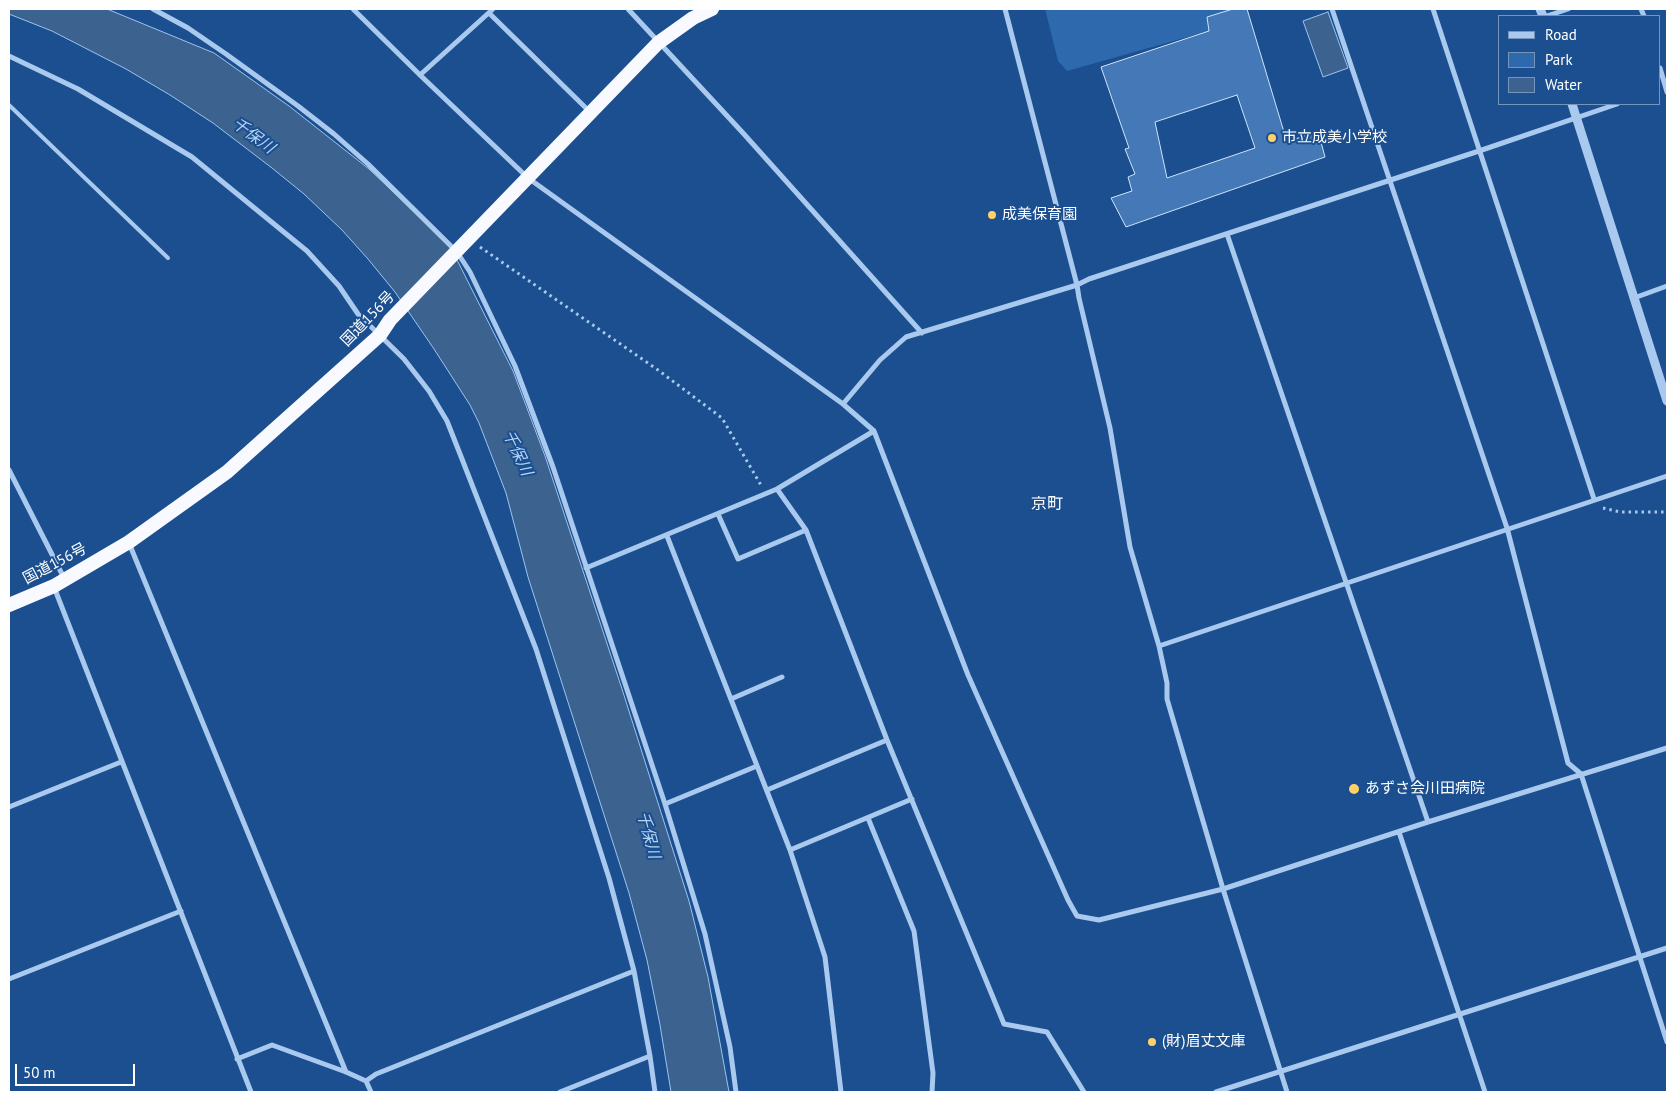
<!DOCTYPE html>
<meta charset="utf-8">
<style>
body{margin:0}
#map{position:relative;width:1676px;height:1101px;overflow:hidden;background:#1b4f8f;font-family:"PT Sans",sans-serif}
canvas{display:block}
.frame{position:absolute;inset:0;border:10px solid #fff;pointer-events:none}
.legend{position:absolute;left:1498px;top:15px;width:162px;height:90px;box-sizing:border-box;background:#1b4f8f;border:1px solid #7695bc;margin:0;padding:6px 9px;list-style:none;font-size:15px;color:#fff}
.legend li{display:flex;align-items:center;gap:10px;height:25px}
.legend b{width:25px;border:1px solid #7695bc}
.scale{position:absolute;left:15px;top:1064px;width:120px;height:22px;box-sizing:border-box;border:2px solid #fff;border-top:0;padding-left:6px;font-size:15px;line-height:18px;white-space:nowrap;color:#fff;-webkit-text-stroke:4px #1b4f8f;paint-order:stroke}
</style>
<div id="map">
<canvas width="1676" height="1101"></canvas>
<div class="frame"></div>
<ul class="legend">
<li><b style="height:6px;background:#a9c9ee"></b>Road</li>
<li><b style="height:14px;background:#2e69ad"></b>Park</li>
<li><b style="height:14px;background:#3c6290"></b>Water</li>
</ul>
<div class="scale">50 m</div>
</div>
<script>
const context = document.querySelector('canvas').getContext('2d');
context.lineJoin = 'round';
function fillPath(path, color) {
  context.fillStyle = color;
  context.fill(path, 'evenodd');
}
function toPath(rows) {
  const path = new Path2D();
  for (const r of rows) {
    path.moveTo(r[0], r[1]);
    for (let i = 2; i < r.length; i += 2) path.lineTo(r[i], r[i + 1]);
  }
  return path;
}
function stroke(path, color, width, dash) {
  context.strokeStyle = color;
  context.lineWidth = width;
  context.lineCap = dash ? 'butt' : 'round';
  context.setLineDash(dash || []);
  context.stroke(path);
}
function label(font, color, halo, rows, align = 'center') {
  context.font = font + ' "PT Sans","Noto Sans JP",sans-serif';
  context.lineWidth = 4;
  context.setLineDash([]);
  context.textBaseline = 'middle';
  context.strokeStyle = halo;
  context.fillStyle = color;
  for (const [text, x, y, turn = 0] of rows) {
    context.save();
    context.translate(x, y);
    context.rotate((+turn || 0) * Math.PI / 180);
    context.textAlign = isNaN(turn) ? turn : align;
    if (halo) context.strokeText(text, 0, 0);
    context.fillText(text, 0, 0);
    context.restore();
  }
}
fillPath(toPath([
 [1045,9,1233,9,1207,17,1209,31,1067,71,1058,61]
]), '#2e69ad');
const water = toPath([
 [9,9,107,9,214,53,289,106,369,169,443,239,452,250,513,371,545,456,622,689,689,901,708,977,729,1092,671,1092,660,1025,647,960,629,893,528,577,506,493,479,423,470,405,434,349,395,292,368,259,342,230,304,194,272,168,213,123,170,95,126,69,52,31,9,14,9,9],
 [1328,12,1348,68,1323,77,1303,21,1328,12]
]);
fillPath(water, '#3c6290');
stroke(water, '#9cc4f0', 1);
const building = toPath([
 [1233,9,1247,9,1287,142,1318,131,1325,157,1126,227,1111,198,1132,191,1128,177,1135,174,1125,149,1129,148,1101,67,1209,31,1207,17,1233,9],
 [1237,95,1255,148,1167,178,1155,122,1237,95]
]);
fillPath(building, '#4478b7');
stroke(building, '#cfe3fa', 1);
stroke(toPath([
 [480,247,658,370,722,418,762,487],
 [1603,508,1620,512,1667,512]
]), '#a9c9ee', 3, [2.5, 4]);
stroke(toPath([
 [9,105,168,258]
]), '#a9c9ee', 4);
stroke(toPath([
 [153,9,188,28,226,54,298,106,334,134,368,164,457,252,470,272,515,366,553,467,665,804],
 [353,9,420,75,528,178,843,404,874,431,968,675,1068,900,1077,916,1099,920,1223,889,1428,822,1667,748],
 [628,9,743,133,922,333],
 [1005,9,1077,285,1079,298,1110,428,1130,547,1159,646,1167,683,1167,699,1223,889,1287,1092],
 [1332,9,1507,528,1568,763,1581,774,1667,1042],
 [1433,9,1594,499],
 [1641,9,1644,16],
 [489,13,590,112],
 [1547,16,1568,9],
 [9,56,78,89,192,157,307,251,339,286,358,314,404,359,429,391,447,421,462,459,536,649,609,878,634,971],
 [1660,68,1667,92],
 [420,75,493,9],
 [1227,234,1428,822],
 [1634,298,1667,286],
 [843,404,880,360,906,337,1077,285,1089,279,1479,151,1617,104],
 [9,470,63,576,60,579],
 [777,489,806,530,887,740,1004,1024,1047,1032,1084,1092],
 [718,514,738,559,806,530],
 [667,536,790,850,825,957,841,1092],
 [129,543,346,1072],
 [586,568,777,489,874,431],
 [54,587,251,1092],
 [1159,646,1667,476],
 [731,699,782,677],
 [767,790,887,740],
 [9,807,121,762],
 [868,818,914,931,933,1073,932,1092],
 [1399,832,1485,1092],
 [790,850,912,799],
 [9,979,181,911],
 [237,1059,272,1045,346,1072,366,1081,371,1092],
 [366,1081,376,1074,634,971,650,1056],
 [560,1092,650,1056,655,1092],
 [736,1092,730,1047,705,934,665,804,757,766],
 [1216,1092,1667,948]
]), '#a9c9ee', 5);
stroke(toPath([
 [1540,9,1543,16],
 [1572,104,1667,401]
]), '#a9c9ee', 9);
stroke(toPath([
 [9,605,54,586,129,542,227,472,380,335,390,320,658,43,693,18,712,9]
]), '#f8faff', 14);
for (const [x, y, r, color] of [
 [1272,138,5,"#ffd166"],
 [992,215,5,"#ffd166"],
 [1354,789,6,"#ffd166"],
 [1152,1042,5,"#ffd166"]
]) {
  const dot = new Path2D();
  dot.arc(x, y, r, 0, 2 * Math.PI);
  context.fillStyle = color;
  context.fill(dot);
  stroke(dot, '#1b4f8f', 2);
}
label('15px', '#fff', '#1b4f8f', [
 ["市立成美小学校",1282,138],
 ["成美保育園",1002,215],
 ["あずさ会川田病院",1365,789],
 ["(財)眉丈文庫",1162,1042]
], 'left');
label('15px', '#fff', '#1b4f8f', [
 ["国道156号",368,319,-46],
 ["国道156号",55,564,-28]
]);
label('italic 16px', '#b5d3f5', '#1b4f8f', [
 ["千保川",253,136,36],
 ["千保川",517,453,65],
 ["千保川",648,835,75]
]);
label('16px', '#fff', '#1b4f8f', [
 ["京町",1047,504]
]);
</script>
